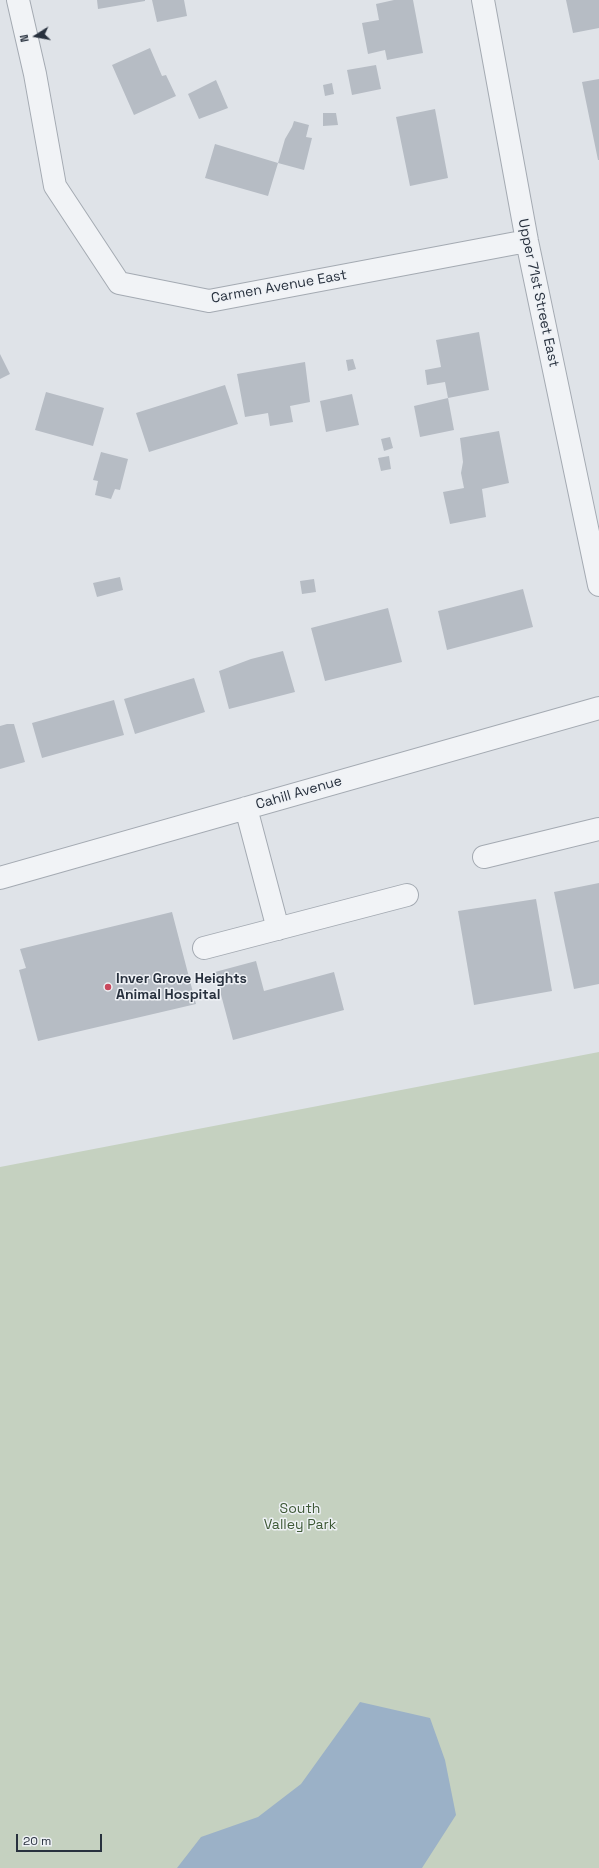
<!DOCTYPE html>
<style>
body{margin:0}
#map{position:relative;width:599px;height:1868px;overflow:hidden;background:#dfe3e8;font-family:"Space Grotesk",sans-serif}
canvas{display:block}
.north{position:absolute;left:16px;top:16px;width:40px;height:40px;-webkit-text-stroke:3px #eef1f5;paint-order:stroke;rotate:259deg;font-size:11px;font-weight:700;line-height:16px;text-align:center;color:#28313e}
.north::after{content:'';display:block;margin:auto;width:14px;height:18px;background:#28313e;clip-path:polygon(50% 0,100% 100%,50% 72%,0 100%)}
.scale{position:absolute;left:16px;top:1834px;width:86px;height:18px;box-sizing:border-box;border:2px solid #28313e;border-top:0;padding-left:5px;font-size:12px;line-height:14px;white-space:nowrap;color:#28313e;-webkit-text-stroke:3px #eef1f5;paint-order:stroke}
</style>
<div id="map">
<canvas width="599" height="1868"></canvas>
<div class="north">N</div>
<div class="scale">20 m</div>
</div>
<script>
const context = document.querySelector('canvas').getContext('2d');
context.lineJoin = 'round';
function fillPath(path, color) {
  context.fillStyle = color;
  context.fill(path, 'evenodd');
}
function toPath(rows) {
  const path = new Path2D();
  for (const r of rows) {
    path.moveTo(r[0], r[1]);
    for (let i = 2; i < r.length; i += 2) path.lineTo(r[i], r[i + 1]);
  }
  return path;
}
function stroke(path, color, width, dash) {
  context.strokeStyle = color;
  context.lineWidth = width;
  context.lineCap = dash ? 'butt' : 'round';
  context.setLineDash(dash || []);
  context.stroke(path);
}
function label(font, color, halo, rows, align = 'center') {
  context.font = font + ' "Space Grotesk",sans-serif';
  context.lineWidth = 3;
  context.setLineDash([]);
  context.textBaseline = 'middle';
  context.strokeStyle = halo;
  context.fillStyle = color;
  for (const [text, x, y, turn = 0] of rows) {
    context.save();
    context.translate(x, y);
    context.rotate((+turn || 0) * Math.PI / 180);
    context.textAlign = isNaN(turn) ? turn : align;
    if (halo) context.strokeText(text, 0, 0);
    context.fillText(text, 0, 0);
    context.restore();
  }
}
fillPath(toPath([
 [599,1052,599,1868,0,1868,0,1167]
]), '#c5d1c0');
fillPath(toPath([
 [360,1702,430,1718,445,1760,456,1815,422,1868,177,1868,201,1837,258,1817,301,1784]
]), '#9bb1c7');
fillPath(toPath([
 [97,0,145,0,145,1,98,9],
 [152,0,184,0,187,16,157,22],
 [394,0,413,0,423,53,387,60,385,50,368,54,362,23,379,20,376,4],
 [566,0,599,0,599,28,573,33],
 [150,48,162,76,166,75,176,96,134,115,112,65],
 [376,65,381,89,352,95,347,70],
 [599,79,599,160,598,160,582,82],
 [216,80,228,108,199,119,188,94],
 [332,83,334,94,325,96,323,85],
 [435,109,448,178,410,186,396,117],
 [323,113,336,113,338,125,323,126],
 [294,121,309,125,306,137,312,138,304,170,278,163,285,139,292,127],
 [215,144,278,163,268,196,205,178],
 [479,332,489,390,448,398,445,382,427,385,425,370,441,367,436,340],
 [0,354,10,374,0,379],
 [353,359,356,369,348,371,346,360],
 [305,362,310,402,290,406,293,422,270,426,268,413,245,417,237,374],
 [225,385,238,424,149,452,136,413],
 [46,392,104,408,93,446,35,430],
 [352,394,359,425,326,432,320,401],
 [448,398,454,430,420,437,414,406],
 [499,431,509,483,482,489,486,517,450,524,443,492,464,488,461,473,463,462,460,438],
 [390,437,393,448,384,451,381,439],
 [101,452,128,459,120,490,115,489,111,499,95,495,98,481,93,480],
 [389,456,391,469,381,471,378,458],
 [120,577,123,590,97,597,93,583],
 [314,579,316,592,302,594,300,581],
 [523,589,533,627,447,650,438,611],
 [388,608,402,662,325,681,311,628],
 [283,651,295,692,229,709,219,671,251,659],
 [194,678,205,712,135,734,124,699],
 [114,700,124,735,42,758,32,723],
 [7,724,14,724,25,762,0,769,0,726],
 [599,883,599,984,574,989,554,892],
 [536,899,552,991,474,1005,458,911],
 [172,912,196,1004,38,1041,19,970,26,968,20,949],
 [256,961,264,991,334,972,344,1010,233,1040,215,972]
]), '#b6bcc4');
const minor = toPath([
 [18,0,35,74,55,186,119,283,209,301,527,241],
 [483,0,527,241,599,585],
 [246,808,278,929],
 [484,857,599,829],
 [0,878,599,708],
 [204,948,407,895]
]);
stroke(minor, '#a4aab2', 24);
stroke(minor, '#f1f3f6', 22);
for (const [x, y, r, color] of [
 [108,987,4,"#c9485d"]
]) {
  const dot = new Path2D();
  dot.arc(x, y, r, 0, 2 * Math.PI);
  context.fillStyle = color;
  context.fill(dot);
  stroke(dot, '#eef1f5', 1.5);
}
label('14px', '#28313e', '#eef1f5', [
 ["Carmen Avenue East",279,287,-10],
 ["Upper 71st Street East",538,293,78],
 ["Cahill Avenue",299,793,-16]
]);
label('bold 14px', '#28313e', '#eef1f5', [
 ["Inver Grove Heights",116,979],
 ["Animal Hospital",116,995]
], 'left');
label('14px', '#3e5936', '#eef1f5', [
 ["South",300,1509],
 ["Valley Park",300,1525]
]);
</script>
